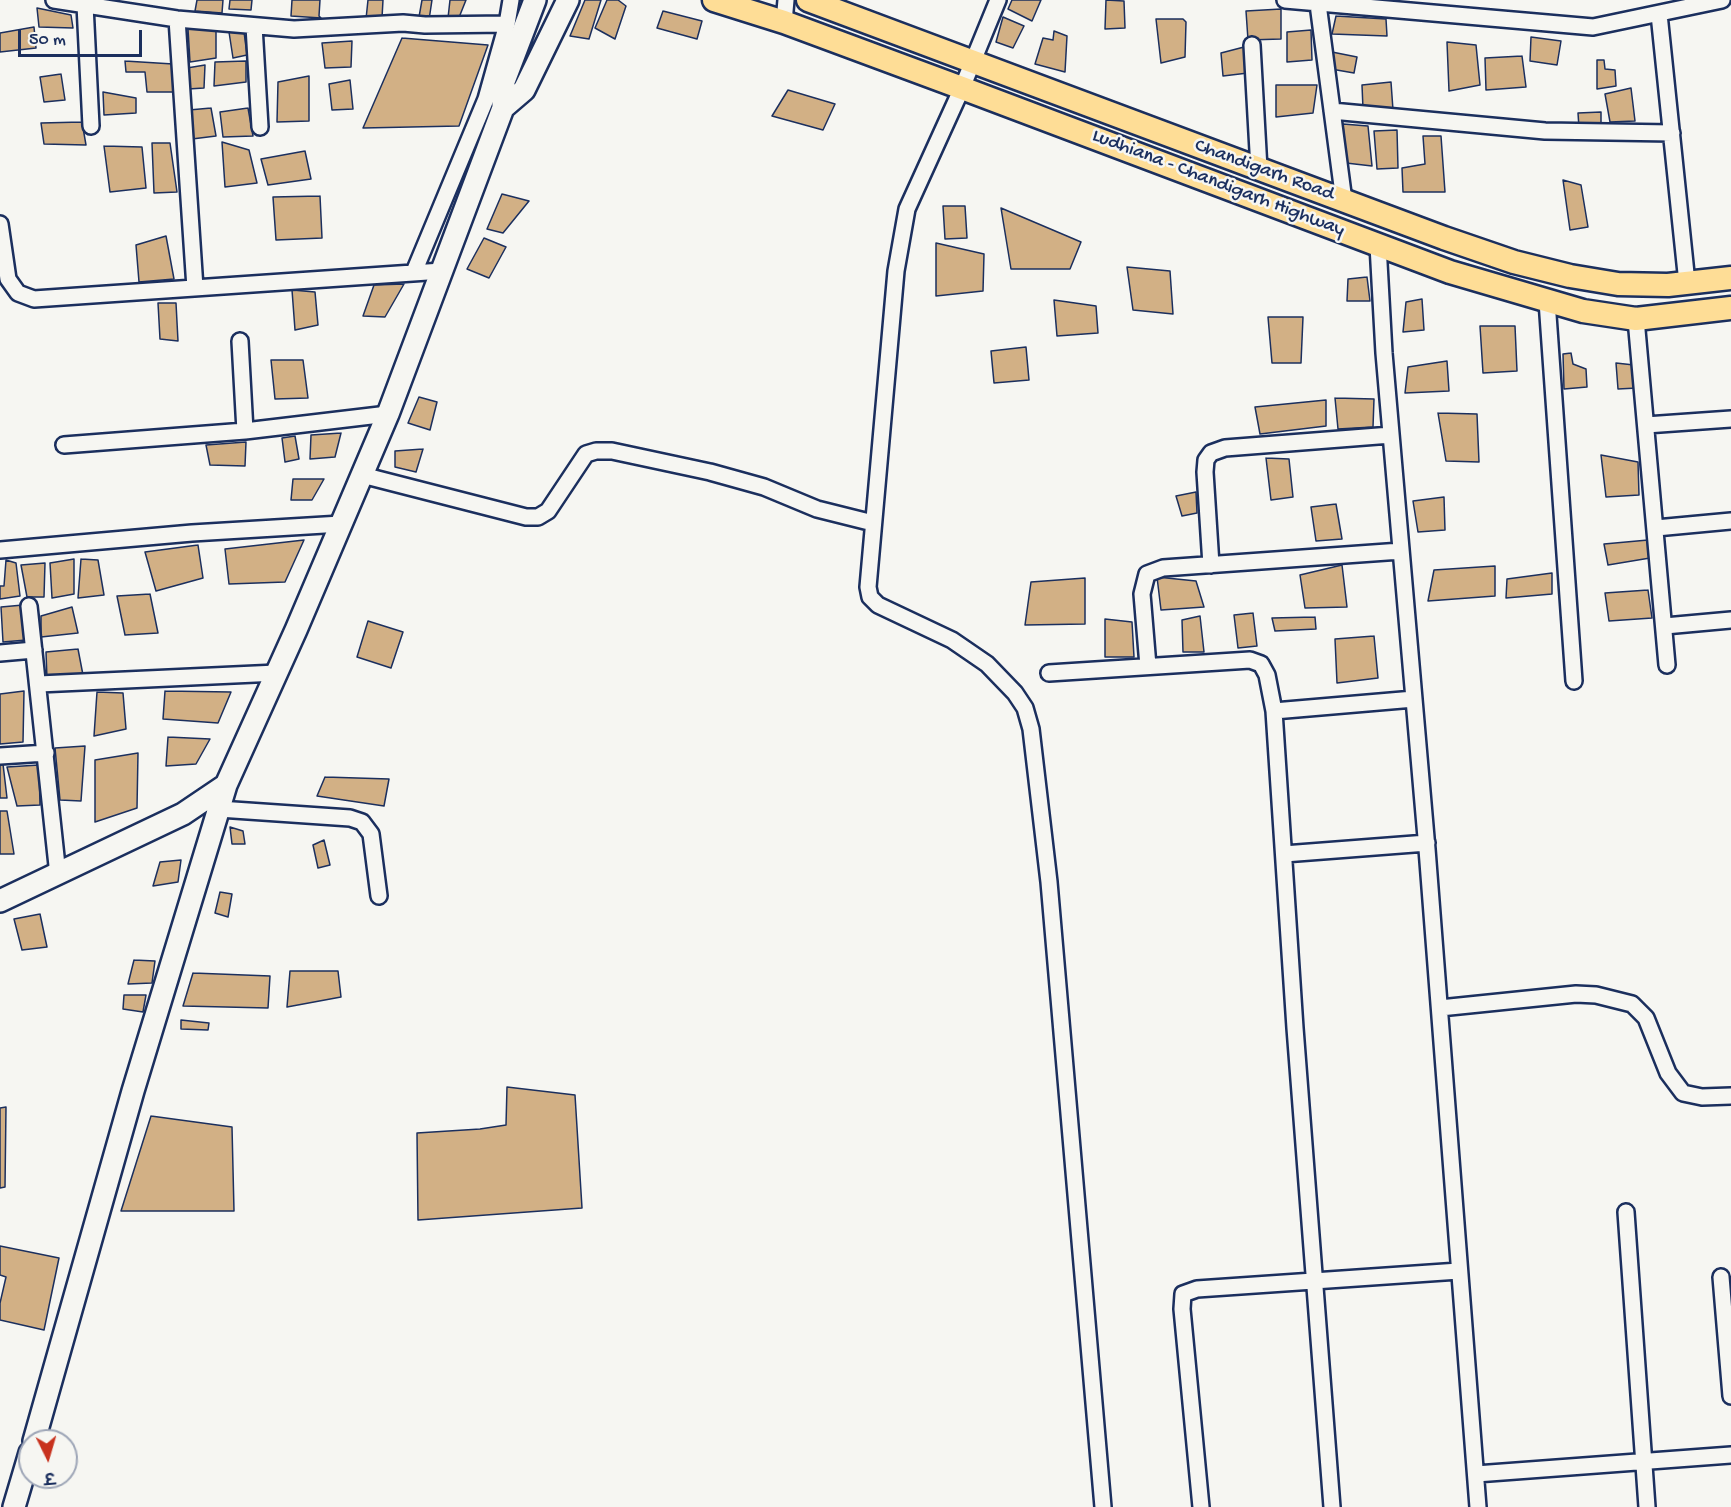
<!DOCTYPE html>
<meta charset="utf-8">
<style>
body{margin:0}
#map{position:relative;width:1731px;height:1507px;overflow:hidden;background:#f6f6f2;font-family:"Gochi Hand","Playpen Sans Deva",sans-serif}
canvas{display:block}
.north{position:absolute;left:18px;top:1429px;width:60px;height:60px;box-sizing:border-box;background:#f6f6f2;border:2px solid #9ea6b7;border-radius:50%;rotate:175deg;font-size:16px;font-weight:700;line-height:24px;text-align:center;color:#1b2f5e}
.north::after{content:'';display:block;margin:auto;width:21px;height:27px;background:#c8321e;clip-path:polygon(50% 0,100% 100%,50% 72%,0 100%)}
.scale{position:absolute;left:18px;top:30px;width:124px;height:27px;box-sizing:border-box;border:3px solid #1b2f5e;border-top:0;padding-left:8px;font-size:18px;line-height:21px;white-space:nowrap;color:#1b2f5e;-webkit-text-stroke:4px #f6f6f2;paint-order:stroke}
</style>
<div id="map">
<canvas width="1731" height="1507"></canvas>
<div class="north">उ</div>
<div class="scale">50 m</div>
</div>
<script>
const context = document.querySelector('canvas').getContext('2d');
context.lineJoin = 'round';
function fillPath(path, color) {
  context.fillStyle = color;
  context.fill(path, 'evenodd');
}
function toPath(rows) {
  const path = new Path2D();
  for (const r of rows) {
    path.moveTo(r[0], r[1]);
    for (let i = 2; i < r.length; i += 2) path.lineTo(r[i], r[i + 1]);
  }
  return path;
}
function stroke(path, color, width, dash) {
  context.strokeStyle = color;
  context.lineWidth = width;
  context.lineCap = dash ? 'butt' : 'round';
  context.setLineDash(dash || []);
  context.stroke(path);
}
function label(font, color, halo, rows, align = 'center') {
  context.font = font + ' "Gochi Hand",sans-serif';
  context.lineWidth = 5;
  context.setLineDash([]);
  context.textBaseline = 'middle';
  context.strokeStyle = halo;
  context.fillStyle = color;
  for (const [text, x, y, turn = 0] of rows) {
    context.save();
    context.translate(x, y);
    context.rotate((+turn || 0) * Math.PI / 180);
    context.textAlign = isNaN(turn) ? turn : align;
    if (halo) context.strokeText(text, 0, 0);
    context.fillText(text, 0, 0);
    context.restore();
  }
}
const building = toPath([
 [197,0,223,0,222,13,195,11,197,0],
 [230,0,252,0,251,10,229,9,230,0],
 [292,0,320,0,319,16,321,18,291,16,292,0],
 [368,0,383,0,382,18,366,19,368,0],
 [422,0,432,0,429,20,419,17,422,0],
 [450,0,466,0,458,20,448,18,450,0],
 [585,0,601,0,589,39,570,36,585,0],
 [607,0,618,0,626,6,615,39,595,28,607,0],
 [1012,0,1041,0,1032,21,1008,9,1012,0],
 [1106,0,1124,1,1125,28,1105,29,1106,0],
 [37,8,71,15,73,28,39,27,37,8],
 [1281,9,1281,39,1248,40,1246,11,1281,9],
 [663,11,702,21,697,39,657,28,663,11],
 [1336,16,1386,19,1387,36,1332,34,1336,16],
 [1003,17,1024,26,1013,48,996,42,1003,17],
 [1156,19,1183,19,1186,22,1185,57,1161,63,1156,19],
 [34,27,36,48,0,52,0,33,34,27],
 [216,27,216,58,190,62,188,29,216,27],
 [1311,30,1312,60,1287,62,1287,32,1311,30],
 [1054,31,1067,36,1065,72,1035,64,1043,38,1053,40,1054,31],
 [229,32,244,32,247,55,233,58,229,32],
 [1531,37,1561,41,1557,65,1530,61,1531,37],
 [402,38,488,45,459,126,363,128,402,38],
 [352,41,351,67,325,68,322,43,352,41],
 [1447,42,1476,45,1480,85,1449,91,1447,42],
 [1244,47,1248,73,1223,76,1221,53,1244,47],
 [1332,52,1357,57,1354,73,1331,69,1332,52],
 [1522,56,1526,87,1486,90,1485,58,1522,56],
 [1597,60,1604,60,1605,69,1615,70,1616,86,1597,89,1597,60],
 [125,61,173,64,176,92,147,92,145,72,126,72,125,61],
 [246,61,246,82,214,86,215,62,246,61],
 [205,65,204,88,188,89,187,68,205,65],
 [61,74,65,100,44,102,40,77,61,74],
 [309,76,309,121,277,122,278,82,309,76],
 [350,80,353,109,332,110,329,84,350,80],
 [1391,82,1393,110,1363,109,1362,85,1391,82],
 [1276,85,1317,85,1313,113,1276,117,1276,85],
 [1631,88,1635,121,1610,122,1605,94,1631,88],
 [788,90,835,104,823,130,772,116,788,90],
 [103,92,136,98,136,113,104,115,103,92],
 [211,108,216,136,192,139,189,110,211,108],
 [248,108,253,136,223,137,220,112,248,108],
 [1601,112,1601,130,1579,128,1578,113,1601,112],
 [82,122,86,145,44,144,41,123,82,122],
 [1343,124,1368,126,1372,166,1346,163,1343,124],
 [1397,130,1398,168,1377,169,1374,131,1397,130],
 [1423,136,1441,136,1445,192,1403,192,1402,168,1425,164,1423,136],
 [222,142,249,150,257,183,225,187,222,142],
 [152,143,170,143,177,192,154,193,152,143],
 [104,146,142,147,146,188,110,192,104,146],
 [305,151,311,179,268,185,261,159,305,151],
 [1563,180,1581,185,1588,227,1570,230,1563,180],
 [502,194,529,201,503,233,487,229,502,194],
 [320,196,322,238,276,240,273,197,320,196],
 [943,206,965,206,967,238,945,239,943,206],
 [1001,208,1081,242,1070,269,1011,269,1001,208],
 [166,236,174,279,139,282,136,245,166,236],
 [484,238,506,247,489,278,467,269,484,238],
 [936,243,984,254,983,291,936,296,936,243],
 [1127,267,1170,271,1173,314,1133,310,1127,267],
 [1367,277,1370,301,1347,301,1348,279,1367,277],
 [404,284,385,317,363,316,374,285,404,284],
 [292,290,315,292,318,325,295,330,292,290],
 [1422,299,1424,330,1403,332,1406,302,1422,299],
 [1054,300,1096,306,1098,333,1057,336,1054,300],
 [158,303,176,303,178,341,160,339,158,303],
 [1268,317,1303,317,1301,363,1272,363,1268,317],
 [1480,326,1515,326,1517,371,1483,373,1480,326],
 [1026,347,1029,380,994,383,991,351,1026,347],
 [1571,353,1573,364,1586,369,1587,387,1564,389,1563,354,1571,353],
 [271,360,303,360,308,398,275,399,271,360],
 [1447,361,1449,391,1405,393,1408,367,1447,361],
 [1616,363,1634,365,1637,388,1618,389,1616,363],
 [419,397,437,402,430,430,408,423,419,397],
 [1335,398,1374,399,1373,427,1338,429,1335,398],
 [1326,400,1326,426,1260,434,1255,407,1326,400],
 [1438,413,1477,414,1479,462,1446,461,1438,413],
 [341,433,335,457,310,459,311,435,341,433],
 [295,436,299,459,285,462,282,438,295,436],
 [246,442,245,466,210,465,206,445,246,442],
 [423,449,416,472,395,467,395,451,423,449],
 [1601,455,1638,462,1639,495,1606,497,1601,455],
 [1266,458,1289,459,1293,497,1271,500,1266,458],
 [293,479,324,479,312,500,291,500,293,479],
 [1196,492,1197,513,1182,516,1176,496,1196,492],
 [1444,497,1445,530,1418,532,1413,501,1444,497],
 [1336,504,1342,539,1316,541,1311,507,1336,504],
 [304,540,285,582,229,584,225,549,304,540],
 [1648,540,1650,558,1608,565,1604,544,1648,540],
 [198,545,203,578,156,591,145,552,198,545],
 [74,559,74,594,52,598,50,563,74,559],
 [81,559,98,560,104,595,78,598,81,559],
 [6,560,16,563,20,596,0,599,0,586,4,586,6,560],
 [45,563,44,597,27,597,21,565,45,563],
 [1342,565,1347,607,1305,608,1300,575,1342,565],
 [1495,566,1495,596,1428,601,1434,570,1495,566],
 [1552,573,1552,594,1506,598,1507,579,1552,573],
 [1157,577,1196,581,1204,607,1161,610,1157,577],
 [1085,578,1085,624,1025,625,1031,582,1085,578],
 [1648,590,1652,618,1609,621,1605,593,1648,590],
 [150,594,158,633,125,635,117,596,150,594],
 [23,605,26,640,3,642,1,607,23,605],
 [72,607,78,633,41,637,41,616,72,607],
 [1253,613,1257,646,1238,648,1234,615,1253,613],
 [1200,616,1204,652,1183,652,1182,620,1200,616],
 [1315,617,1316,629,1275,631,1272,618,1315,617],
 [1105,619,1132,622,1134,657,1105,657,1105,619],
 [368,621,403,632,391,668,357,657,368,621],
 [1374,636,1378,678,1337,683,1335,639,1374,636],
 [78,649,83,675,47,679,46,652,78,649],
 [24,691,23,742,0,744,0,694,24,691],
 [165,691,231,692,218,723,163,719,165,691],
 [97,692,123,693,126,729,94,736,97,692],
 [168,737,210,739,196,764,166,766,168,737],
 [85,746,81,801,60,800,55,748,85,746],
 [138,753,137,808,95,822,95,760,138,753],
 [3,764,7,798,0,798,0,765,3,764],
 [39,765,40,805,17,806,7,767,39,765],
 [325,777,389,779,384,806,317,796,325,777],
 [0,811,7,811,14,854,0,854,0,811],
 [230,827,243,831,245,844,232,844,230,827],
 [324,840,330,865,318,868,313,845,324,840],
 [181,860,178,882,153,886,160,862,181,860],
 [220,892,232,894,228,917,215,913,220,892],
 [40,914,47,947,22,950,14,919,40,914],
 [134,960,155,961,152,983,128,984,134,960],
 [290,971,338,971,341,997,287,1007,290,971],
 [193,973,270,976,268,1008,183,1006,193,973],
 [124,995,146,995,143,1012,123,1009,124,995],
 [181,1020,209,1023,208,1030,181,1029,181,1020],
 [507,1087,575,1095,582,1208,418,1220,417,1133,480,1129,506,1125,507,1087],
 [6,1107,5,1187,0,1188,0,1108,6,1107],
 [151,1116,232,1127,234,1211,121,1211,151,1116],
 [0,1246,59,1258,44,1330,0,1320,0,1303,6,1277,0,1275,0,1246]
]);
fillPath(building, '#d2b085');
stroke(building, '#1b2f5e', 1.5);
const street = toPath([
 [54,0,177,19,294,29,403,23,425,25,507,24],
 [998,0,962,88,907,209,896,271,868,587,870,597,878,605,952,640,987,664,1015,693,1025,708,1031,729,1049,882,1103,1507],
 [1285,0,1593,27,1722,0],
 [1318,4,1344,201],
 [85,5,91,126],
 [1659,14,1687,283],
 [177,19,195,288],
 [784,22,786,0],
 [254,26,260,127],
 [1252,45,1259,169],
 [1332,111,1545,131,1672,133],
 [0,224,8,279,18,293,34,299,442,271],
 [1378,245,1384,353,1427,849,1478,1507],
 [414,272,486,99,507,24,511,0],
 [1547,301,1574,681],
 [1636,319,1667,665],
 [240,341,245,431],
 [1646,425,1731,419],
 [64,445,245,431,388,414],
 [362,475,526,517,538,517,548,511,586,454,596,451,612,451,710,472,764,487,817,509,873,523],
 [1656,528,1731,521],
 [0,550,192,533,341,524],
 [1211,565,1205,472,1206,460,1211,453,1225,448,1391,435],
 [29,606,58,875],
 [1665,626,1731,620],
 [0,653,34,650],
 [1148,666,1142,594,1147,574,1163,568,1401,551],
 [1049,673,1250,660,1261,664,1267,675,1274,711,1295,1028,1332,1507],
 [39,684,277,673],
 [1274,711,1414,699],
 [0,756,46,753],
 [219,809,350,818,362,822,371,834,379,896],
 [1284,854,1427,843],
 [1440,1008,1576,994,1596,995,1632,1004,1646,1018,1668,1073,1683,1093,1702,1097,1731,1096],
 [1626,1212,1647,1507],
 [1721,1277,1731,1396],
 [1476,1474,1731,1455],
 [1201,1507,1182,1309,1183,1294,1197,1289,1459,1271]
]);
const secondary = toPath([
 [503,108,524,90,568,0],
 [0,901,183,814,226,785,296,630,388,414,503,108,503,84,535,0],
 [34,1441,133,1091,226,785],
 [14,1507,30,1453]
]);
const primary = toPath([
 [714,0,784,22,962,88,1450,272,1583,311,1636,319,1731,308],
 [808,0,1444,238,1514,262,1570,276,1618,284,1668,285,1731,278]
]);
stroke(street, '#1b2f5e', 20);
stroke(secondary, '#1b2f5e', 26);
stroke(primary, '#1b2f5e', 27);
stroke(street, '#f6f6f2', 15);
stroke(secondary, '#f6f6f2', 21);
stroke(primary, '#fedd96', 22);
label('20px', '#1b2f5e', '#f6f6f2', [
 ["Chandigarh Road",1264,171,20],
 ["Ludhiana - Chandigarh Highway",1218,184,21]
]);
</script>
